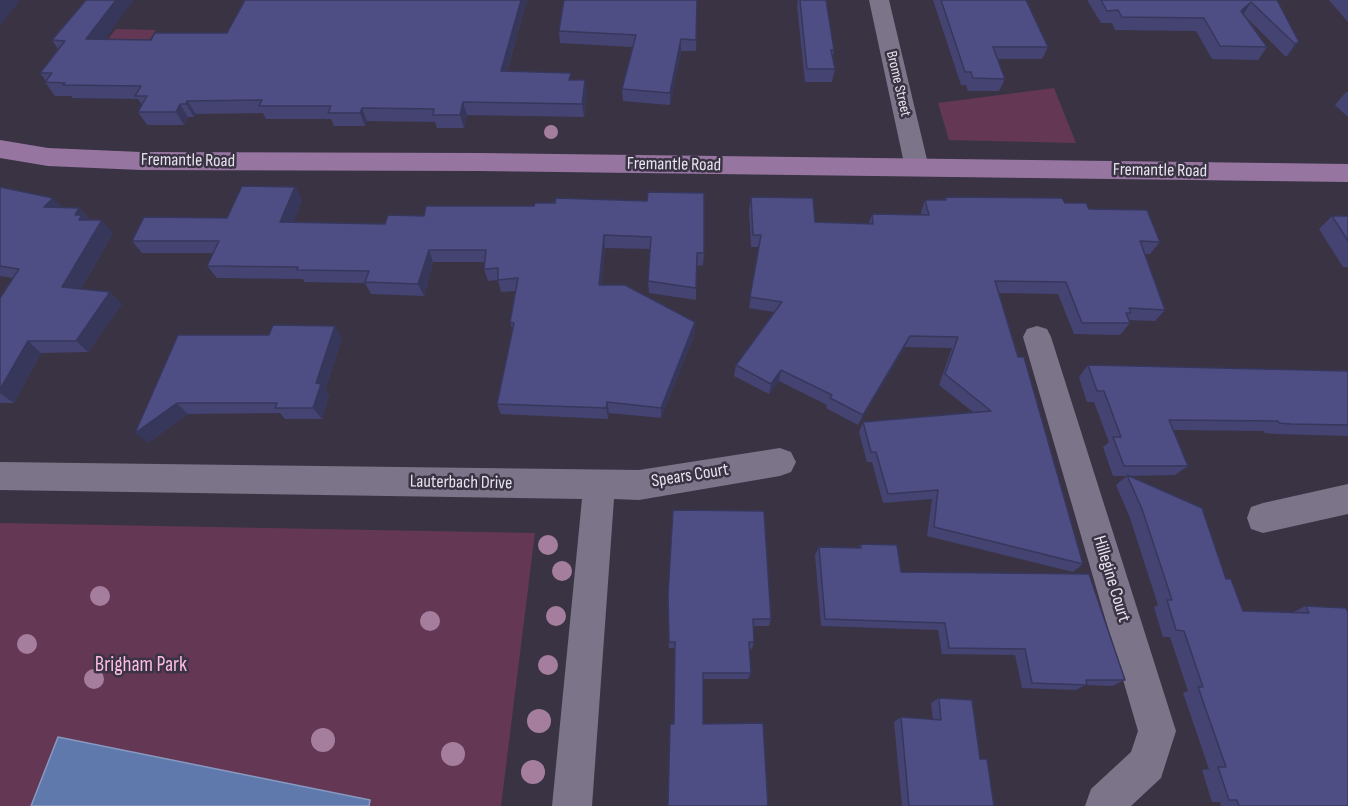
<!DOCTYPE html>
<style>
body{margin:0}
canvas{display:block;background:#393344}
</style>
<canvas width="1348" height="806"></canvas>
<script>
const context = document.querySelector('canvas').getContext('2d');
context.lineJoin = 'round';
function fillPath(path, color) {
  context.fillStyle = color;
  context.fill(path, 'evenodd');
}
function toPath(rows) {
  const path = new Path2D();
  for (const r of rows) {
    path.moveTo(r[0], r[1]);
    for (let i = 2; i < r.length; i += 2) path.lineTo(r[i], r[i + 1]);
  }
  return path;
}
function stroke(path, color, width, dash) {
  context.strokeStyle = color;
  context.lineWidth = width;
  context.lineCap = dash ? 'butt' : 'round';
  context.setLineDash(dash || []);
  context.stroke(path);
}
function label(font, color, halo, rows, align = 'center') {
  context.font = font + ' "Sofia Sans Condensed",sans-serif';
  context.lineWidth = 5;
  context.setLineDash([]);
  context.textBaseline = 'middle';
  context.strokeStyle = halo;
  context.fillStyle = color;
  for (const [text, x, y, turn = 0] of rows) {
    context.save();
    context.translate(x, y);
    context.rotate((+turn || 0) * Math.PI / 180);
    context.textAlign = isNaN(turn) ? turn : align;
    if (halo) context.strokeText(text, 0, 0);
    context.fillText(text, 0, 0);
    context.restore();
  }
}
fillPath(toPath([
 [116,29,156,30,142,51,100,49],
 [1054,88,1076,143,949,140,938,103],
 [0,523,535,533,501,806,0,806]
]), '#643755');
const water = toPath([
 [58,737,370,800,369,806,31,806,58,737]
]);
fillPath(water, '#6079ad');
stroke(water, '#8899c0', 1.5);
fillPath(toPath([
 [869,0,889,0,929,168,926,174,917,176,908,174,905,168,869,0],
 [1037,326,1047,329,1051,337,1176,731,1161,778,1131,806,1085,806,1091,789,1131,752,1138,731,1023,337,1027,329,1037,326],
 [780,448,791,452,796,462,791,472,780,476,639,500,614,499,592,806,552,806,582,499,0,490,0,462,639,470,780,448],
 [1348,484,1348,514,1263,533,1251,529,1247,518,1251,507,1263,503,1348,484]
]), '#7c7488');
fillPath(toPath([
 [0,140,48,148,141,152,479,153,1348,164,1348,182,479,171,141,170,48,166,0,158,0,140]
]), '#9775a1');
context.fillStyle = '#a57e9d';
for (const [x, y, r] of [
 [551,132,7],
 [548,545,10],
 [562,571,10],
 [100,596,10],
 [556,616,10],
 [430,621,10],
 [27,644,10],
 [548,665,10],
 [94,679,10],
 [539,721,12],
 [323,740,12],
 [453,754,12],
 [533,772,12]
]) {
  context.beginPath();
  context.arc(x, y, r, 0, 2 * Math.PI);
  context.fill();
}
fillPath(toPath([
 [527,0,507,71,572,80,587,93,584,117,467,115,464,128,437,128,435,122,367,121,365,126,334,126,331,119,266,119,263,113,196,114,194,117,188,117,184,125,147,125,138,112,142,105,138,99,73,98,71,96,55,96,45,82,46,81,40,73,58,49,52,40,105,39,151,40,227,33],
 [697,0,696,51,681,51,670,105,623,101,622,89,633,47,560,43,559,31],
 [798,0,826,0,834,50,833,56,835,69,832,82,805,82,797,5],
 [933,0,1026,0,1048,47,1042,59,998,59,1005,79,999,91,968,91,966,85,961,85],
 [1087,0,1277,0,1299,42,1289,54,1286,57,1247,18,1267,47,1258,60,1212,59,1196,31,1115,30,1112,23,1101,23],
 [1329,0,1348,0,1348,22],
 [1346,92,1348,92,1348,117,1335,105],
 [0,187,53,198,62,208,79,208,90,220,113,233,81,289,122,304,88,352,41,353,14,403,0,403,0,298,13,278,0,276],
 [295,187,302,200,293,223,385,224,424,216,534,206,535,203,704,253,703,265,696,266,696,300,649,293,648,281,651,249,605,248,601,285,695,333,661,418,609,413,608,419,501,414,497,404,513,331,510,322,516,291,501,292,498,280,488,281,484,269,485,262,433,262,424,296,371,294,365,283,304,282,303,279,217,278,207,266,213,253,142,253,132,241,227,218],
 [751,197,815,222,869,223,872,214,921,215,921,212,925,200,944,200,946,197,1065,203,1089,209,1160,242,1150,254,1145,254,1165,310,1155,321,1128,320,1130,323,1120,335,1074,334,1058,294,999,293,1083,564,1073,572,927,536,932,499,883,503,872,462,867,462,859,432,863,422,973,412,939,385,952,348,905,347,858,425,826,408,827,405,779,381,769,394,734,376,736,365,774,312,749,308,759,247,751,247,749,210],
 [1332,216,1348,216,1348,267,1343,267,1319,229],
 [178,335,342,338,325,391,329,395,322,419,285,419,280,413,188,414,148,443],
 [1088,365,1348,371,1348,436,1276,434,1265,433,1264,431,1173,430,1188,466,1175,475,1128,476,1226,579,1243,611,1293,612,1306,606,1346,608,1348,806,1221,806,1220,802,1212,802,1202,770,1209,769,1183,693,1188,691,1170,637,1163,637,1154,607,1158,605,1130,518,1116,485,1127,476,1113,476,1103,447,1109,442,1094,402,1087,402,1079,377],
 [861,544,901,572,1125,680,1112,686,1085,685,1076,690,1022,688,1015,655,942,654,938,630,821,626,815,555,819,547,858,548],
 [668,595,771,619,769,626,753,626,754,642,752,649,749,648,751,673,748,679,703,679,674,724,675,648,669,648],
 [939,698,980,759,994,806,902,806,894,722,901,717,933,720,931,703]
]), '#444372');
fillPath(toPath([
 [1,0,20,0,0,26,0,1],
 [116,0,134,0,95,52,86,39],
 [521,0,527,0,503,84,501,71],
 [1251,2,1243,15,1241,11],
 [681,39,681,51,670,105,670,93],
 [1299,42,1289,54,1286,57,1295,44],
 [585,80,587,93,584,117,582,104],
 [187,101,196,114,194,117,186,104],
 [463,102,467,115,464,128,460,115],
 [180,104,188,117,184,125,176,112],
 [362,108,367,121,365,126,360,113],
 [295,187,302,200,288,235,280,222],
 [53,198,65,211,44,207],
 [79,208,90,221,90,233,75,215],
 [102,220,113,233,75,299,62,287],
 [604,235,605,248,600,297,599,285],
 [429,250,433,262,424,296,418,284],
 [110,292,122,304,88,352,76,341],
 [695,322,695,333,661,418,661,408],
 [335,326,342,338,325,391,329,395,322,419,313,408,316,383],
 [910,336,905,347,858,425,863,415],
 [28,341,41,353,14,403,0,393,0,389],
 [781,370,779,381,769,394,771,384],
 [607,402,609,413,608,419,606,408],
 [177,403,188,414,148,443,135,433]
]), '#37375c');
const building = toPath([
 [86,0,116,0,86,39,151,40,155,33,227,33,245,0,521,0,501,71,571,73,569,80,585,80,582,104,463,102,460,115,433,115,434,109,362,108,360,113,328,113,331,106,259,106,262,100,187,101,186,104,180,104,176,112,138,112,147,96,135,96,141,86,63,85,65,83,45,82,52,73,40,73,65,41,52,40,86,0],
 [564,0,697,0,696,40,681,39,670,93,622,89,636,35,559,31,564,0],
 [800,0,826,0,834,50,831,50,835,69,807,69,800,0],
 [941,0,1026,0,1048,47,993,47,1005,79,973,78,971,72,965,72,941,0],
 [1101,0,1277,0,1299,42,1295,44,1251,2,1241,11,1267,47,1220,46,1204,18,1122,17,1118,10,1107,11,1101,0],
 [242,186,295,187,280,222,385,224,388,215,424,216,426,206,534,206,535,203,555,203,556,198,647,201,648,192,704,193,704,253,697,253,696,288,648,281,651,237,604,235,599,285,625,285,695,322,661,408,607,402,606,408,497,404,514,323,510,322,518,278,498,280,498,268,484,269,486,250,429,250,418,284,365,282,369,271,297,270,298,267,207,266,219,241,132,241,144,217,227,218,242,186],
 [0,187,53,198,44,207,79,208,75,215,82,215,79,220,102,220,62,287,110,292,76,341,28,341,0,389,0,298,19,269,0,266,0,187],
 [751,197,813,198,815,222,873,224,872,214,929,215,925,200,946,200,946,197,1062,198,1065,203,1086,203,1089,209,1147,210,1160,242,1140,241,1165,310,1129,308,1131,313,1126,313,1130,323,1082,323,1066,282,995,281,1018,357,1024,357,1083,564,934,527,938,490,888,494,876,452,871,452,863,422,991,411,945,374,958,337,910,336,863,415,830,398,832,395,781,370,771,384,736,365,782,302,750,297,761,235,753,235,751,197],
 [1332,216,1348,216,1348,241,1332,216],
 [273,325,335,326,316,383,321,384,313,408,275,408,277,403,177,403,135,433,178,335,269,335,273,325],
 [1088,365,1348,371,1348,425,1291,424,1279,423,1278,421,1169,420,1188,466,1124,466,1113,437,1121,437,1104,391,1097,391,1088,365],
 [1127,475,1202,508,1226,579,1231,579,1243,611,1309,613,1306,606,1346,608,1348,612,1348,806,1239,806,1237,800,1229,800,1218,767,1226,767,1198,687,1203,687,1184,631,1176,630,1167,600,1172,600,1142,509,1127,475],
 [673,510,764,511,771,619,753,619,754,642,749,642,751,673,703,673,703,724,763,723,768,806,668,806,670,724,674,724,675,642,669,642,668,595,673,510],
 [861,544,897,545,901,572,1089,574,1125,680,1086,680,1087,685,1032,683,1025,649,949,648,945,623,825,619,819,547,861,548,861,544],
 [939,698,972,700,980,759,987,759,994,806,909,806,901,717,941,720,939,698]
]);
fillPath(building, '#4f4e84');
stroke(building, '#37375c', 1.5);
label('15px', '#e7e3ee', '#393344', [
 ["Brome Street",898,84,77]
]);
label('18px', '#e7e3ee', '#393344', [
 ["Fremantle Road",188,161,1],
 ["Fremantle Road",674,165,1],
 ["Fremantle Road",1160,171,1],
 ["Spears Court",690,476,-9],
 ["Lauterbach Drive",461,483,1],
 ["Hillegine Court",1111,579,73]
]);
label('21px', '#fdbbe5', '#393344', [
 ["Brigham Park",141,666]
]);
</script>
